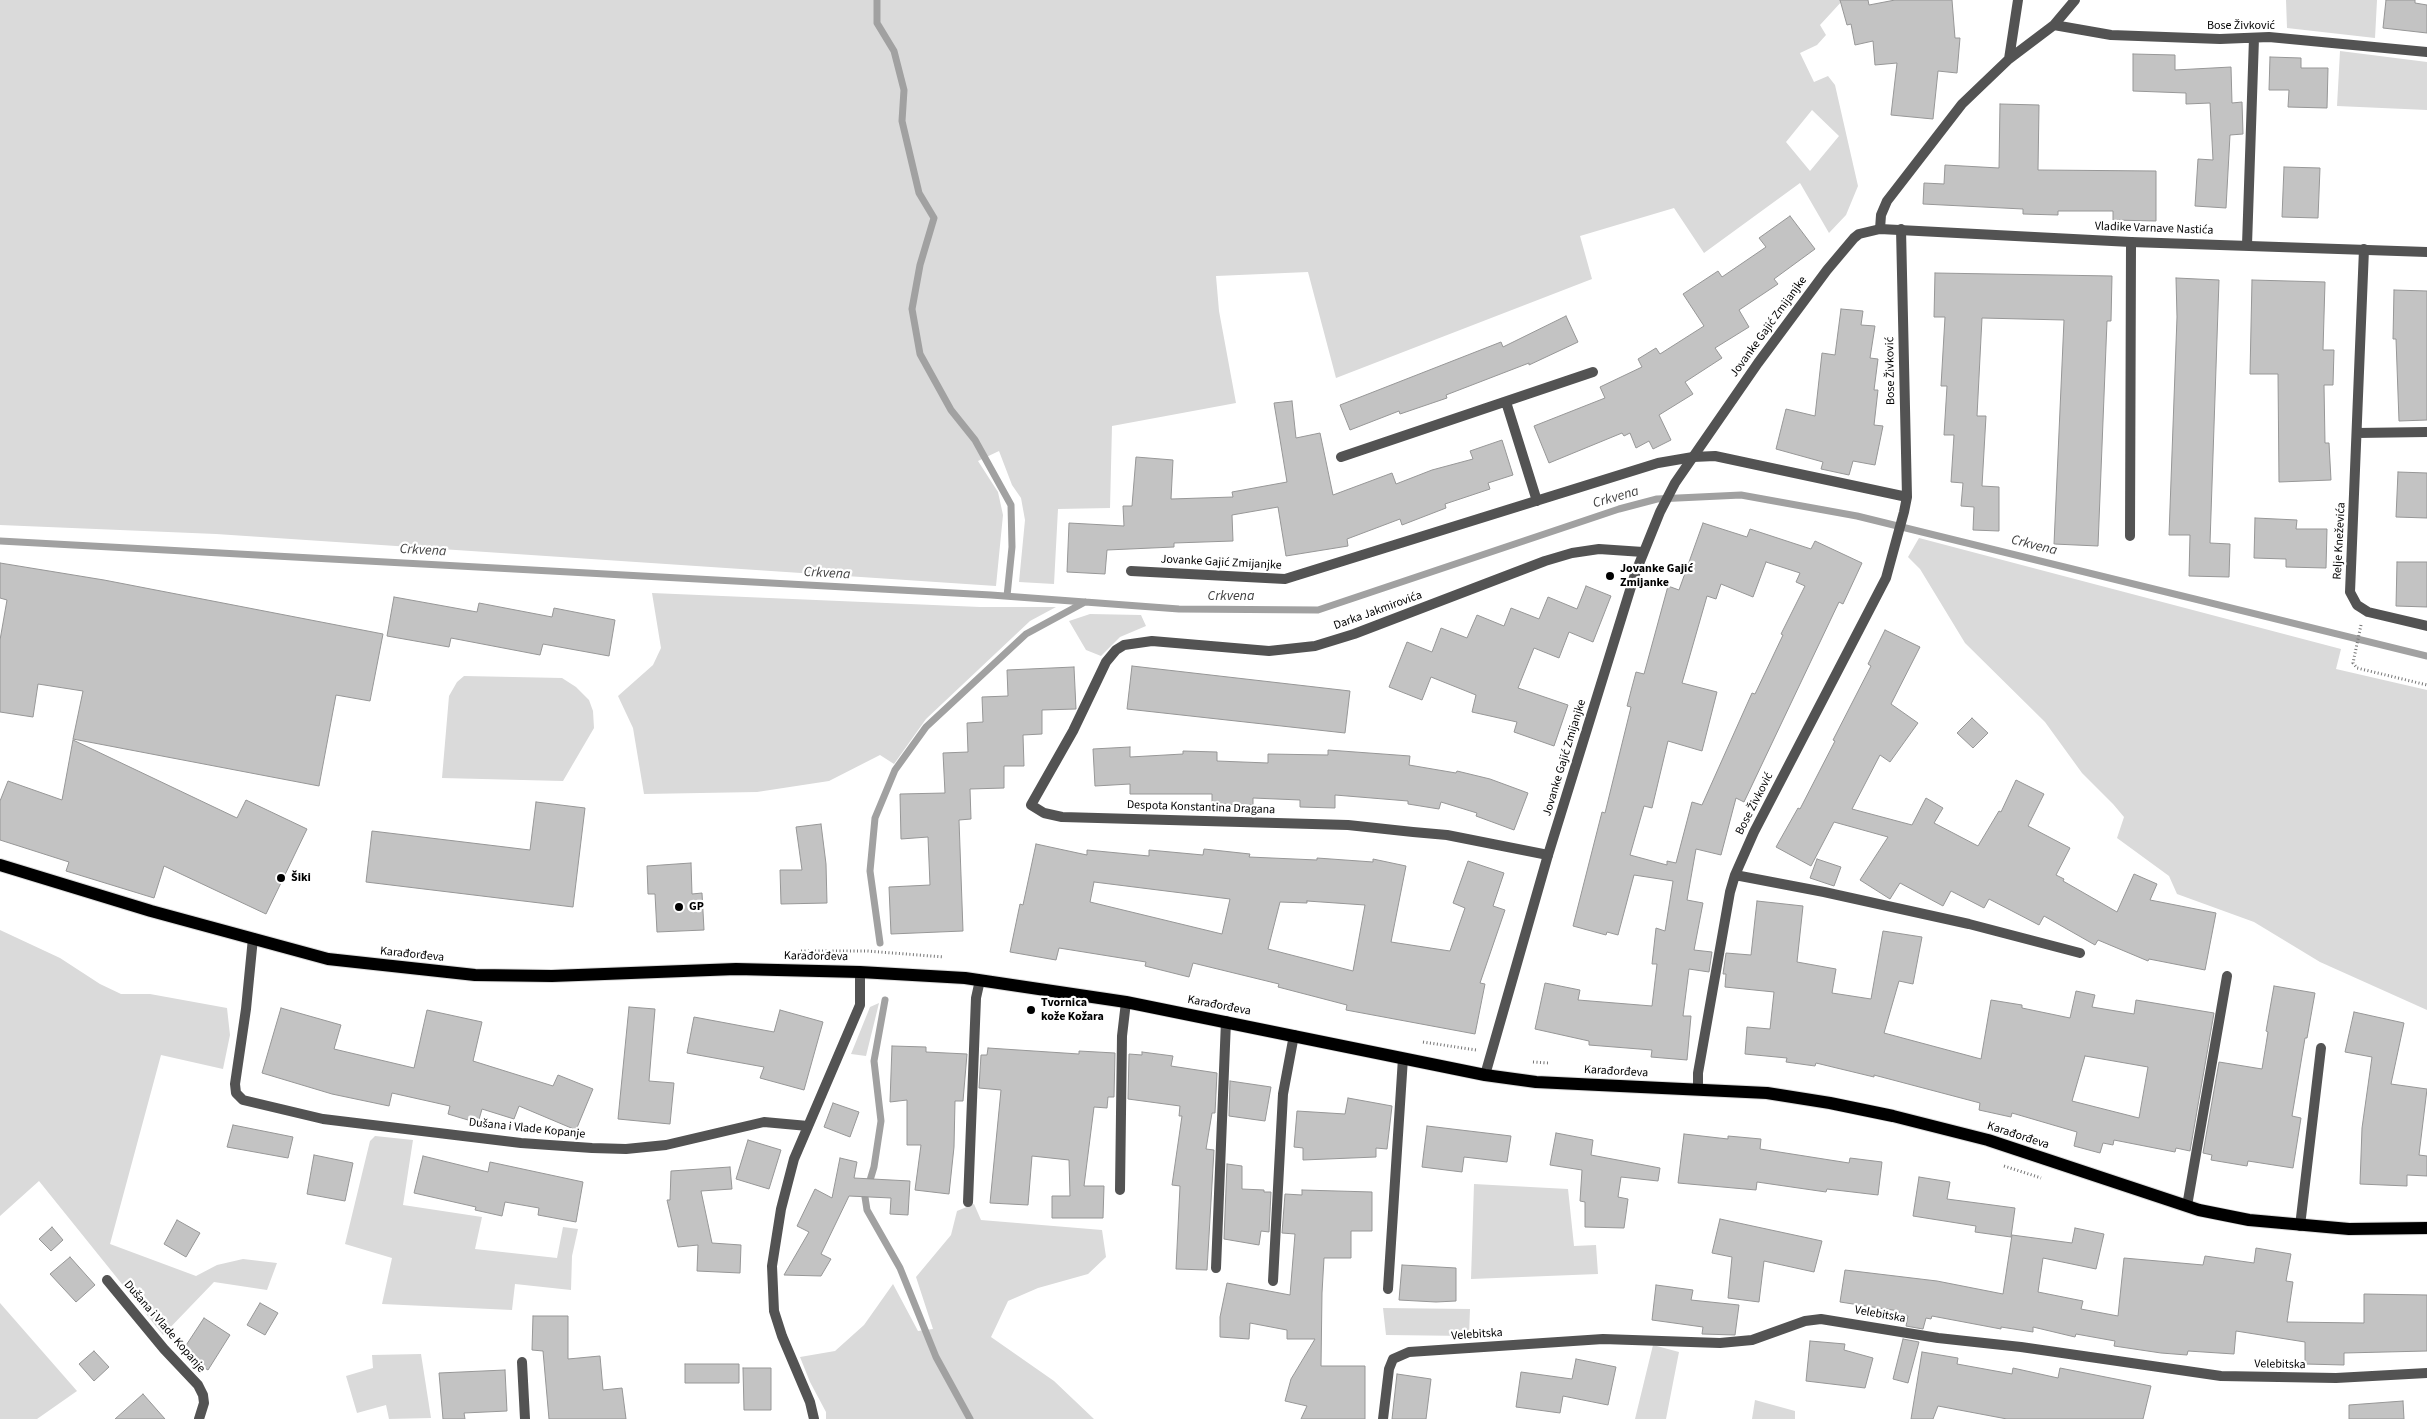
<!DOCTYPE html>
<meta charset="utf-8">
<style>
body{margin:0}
canvas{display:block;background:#fff}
</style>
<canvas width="2427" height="1419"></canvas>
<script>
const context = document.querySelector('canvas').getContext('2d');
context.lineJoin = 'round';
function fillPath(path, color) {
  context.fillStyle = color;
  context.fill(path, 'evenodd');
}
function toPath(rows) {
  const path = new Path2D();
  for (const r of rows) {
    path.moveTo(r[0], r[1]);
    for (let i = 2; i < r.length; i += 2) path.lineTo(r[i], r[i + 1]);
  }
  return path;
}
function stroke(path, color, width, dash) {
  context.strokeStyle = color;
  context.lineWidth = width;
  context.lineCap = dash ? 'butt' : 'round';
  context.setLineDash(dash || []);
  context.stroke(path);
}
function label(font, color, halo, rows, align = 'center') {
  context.font = font + ' "Source Sans 3",sans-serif';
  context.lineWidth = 4.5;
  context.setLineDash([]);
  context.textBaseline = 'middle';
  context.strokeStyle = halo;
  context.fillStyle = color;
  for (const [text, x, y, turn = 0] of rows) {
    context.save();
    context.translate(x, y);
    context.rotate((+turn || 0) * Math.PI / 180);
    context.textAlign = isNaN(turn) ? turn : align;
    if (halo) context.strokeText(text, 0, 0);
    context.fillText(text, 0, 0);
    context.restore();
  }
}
fillPath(toPath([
 [0,0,1843,0,1820,25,1826,35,1817,45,1800,53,1814,82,1828,76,1835,85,1858,186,1846,215,1829,233,1800,183,1704,253,1674,208,1580,236,1592,279,1336,378,1308,272,1216,276,1219,311,1236,403,1112,426,1110,508,1058,509,1054,584,1019,582,1025,520,1021,498,1012,485,999,451,978,461,998,492,1003,515,996,586,216,534,0,525],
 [1812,110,1839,136,1810,171,1786,142],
 [2286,0,2377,0,2375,38,2287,28],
 [2340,51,2427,62,2427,110,2337,106],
 [1919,538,2341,649,2336,669,2427,690,2427,1010,2320,962,2254,922,2177,894,2169,876,2117,838,2124,817,2113,804,2082,773,2045,722,1965,643,1920,569,1908,557],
 [652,593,980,607,1056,607,1030,621,926,719,894,764,880,755,829,781,757,792,644,794,633,728,618,696,653,665,661,648],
 [1090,614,1141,615,1146,626,1120,637,1101,656,1086,650,1069,621],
 [464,676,562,678,576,687,589,700,593,711,594,728,563,781,442,778,449,696,457,682],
 [0,930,60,958,100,984,121,994,150,994,227,1008,230,1035,223,1069,161,1055,110,1244,196,1276,217,1265,243,1259,277,1263,267,1290,214,1282,163,1335,39,1181,0,1216],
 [879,1003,866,1056,851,1054,870,1007],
 [375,1136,413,1140,403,1205,482,1217,475,1249,557,1258,563,1227,578,1229,572,1256,571,1290,515,1284,512,1310,382,1304,392,1258,345,1244,370,1141],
 [1474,1184,1568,1189,1574,1246,1596,1245,1598,1274,1471,1279],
 [974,1204,981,1220,1102,1230,1106,1257,1088,1274,1038,1288,1008,1301,991,1337,1054,1381,1094,1419,826,1419,826,1412,810,1382,800,1357,835,1351,864,1325,893,1284,918,1331,933,1329,916,1277,951,1235,957,1211],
 [0,1303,77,1391,37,1419,0,1419],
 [1383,1308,1470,1309,1469,1336,1386,1335],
 [1653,1345,1679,1352,1666,1419,1635,1419],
 [421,1354,431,1418,389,1419,386,1405,357,1413,346,1376,373,1368,372,1355],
 [1755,1400,1795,1411,1795,1419,1752,1419]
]), '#dadada');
stroke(toPath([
 [877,0,877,23,894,51,904,90,902,121,919,193,934,218,920,265,912,309,920,354,951,410,975,440,1011,505,1012,547,1007,596],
 [0,541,991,595,1179,609,1318,610,1619,509,1657,499,1741,495,1857,516,2427,656],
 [880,943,870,871,875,818,895,770,926,727,1026,634,1085,602],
 [885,1000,874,1061,881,1121,874,1167,865,1197,867,1210,900,1268,936,1357,970,1419]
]), '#a1a1a1', 7);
const building = toPath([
 [1840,0,1868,0,1869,5,1895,0,1952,0,1955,38,1960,38,1957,73,1938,71,1933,119,1891,115,1897,63,1875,65,1873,41,1855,45,1851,24,1847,25,1840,0],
 [2386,0,2415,0,2415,3,2427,5,2427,33,2383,28,2386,0],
 [2133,54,2175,55,2175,70,2231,67,2232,103,2242,102,2243,134,2230,135,2226,208,2195,206,2198,159,2213,160,2210,103,2186,104,2186,93,2133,91,2133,54],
 [2270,57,2301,58,2301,68,2328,68,2327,108,2288,107,2289,90,2269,90,2270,57],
 [2000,104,2039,105,2038,170,2156,171,2156,221,2113,220,2113,211,2058,211,2058,215,2023,214,2023,209,1923,204,1924,183,1944,184,1945,165,1999,168,2000,104],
 [2284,167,2320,168,2318,218,2282,217,2284,167],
 [1790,216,1815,249,1774,279,1778,284,1739,310,1749,327,1715,348,1722,358,1685,382,1693,394,1659,415,1671,440,1653,449,1649,441,1636,448,1630,433,1624,436,1622,433,1549,463,1534,426,1605,398,1600,387,1642,367,1638,359,1656,348,1660,354,1704,326,1683,294,1718,271,1722,277,1766,247,1759,238,1790,216],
 [1935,273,2112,276,2111,321,2107,321,2098,546,2054,544,2064,320,1982,318,1977,416,1986,416,1982,486,1999,487,1999,531,1973,530,1974,507,1961,506,1963,483,1951,482,1954,435,1944,435,1947,386,1941,386,1945,317,1934,317,1935,273],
 [2176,278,2219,280,2210,543,2230,544,2229,577,2189,576,2190,535,2169,535,2177,317,2176,278],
 [2252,280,2325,282,2323,350,2334,350,2333,385,2324,385,2325,443,2329,443,2331,480,2279,482,2278,374,2250,374,2252,280],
 [2394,290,2427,291,2427,420,2399,421,2396,339,2393,339,2394,290],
 [1841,309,1863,311,1861,325,1875,326,1870,358,1878,359,1874,390,1878,390,1874,425,1883,426,1875,465,1853,461,1849,475,1821,469,1823,462,1776,449,1786,409,1815,416,1822,353,1835,355,1841,309],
 [1566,316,1578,342,1529,365,1529,363,1446,395,1447,398,1400,414,1399,411,1350,430,1340,405,1501,342,1503,347,1566,316],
 [1292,401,1296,438,1320,433,1333,495,1392,473,1396,484,1432,470,1473,459,1470,451,1502,440,1513,475,1488,483,1490,489,1445,504,1446,508,1402,525,1400,519,1347,539,1348,546,1286,556,1278,507,1232,515,1233,541,1174,543,1174,547,1107,550,1105,574,1067,572,1069,523,1124,526,1123,506,1132,506,1136,457,1173,460,1171,499,1233,497,1232,492,1287,482,1274,403,1292,401],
 [2398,472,2427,473,2427,518,2396,517,2398,472],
 [2255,518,2297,520,2296,529,2327,529,2326,568,2286,567,2286,559,2254,558,2255,518],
 [1703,523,1747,537,1750,529,1811,549,1815,541,1862,563,1843,604,1839,602,1744,802,1736,798,1721,855,1696,849,1687,900,1703,903,1694,950,1712,952,1709,972,1689,969,1683,1016,1691,1016,1687,1060,1651,1057,1652,1050,1589,1045,1589,1041,1535,1029,1545,983,1580,990,1578,1000,1652,1006,1657,964,1652,964,1656,928,1665,931,1673,881,1634,875,1618,935,1607,932,1606,935,1573,926,1602,812,1605,813,1631,707,1627,706,1636,672,1644,674,1668,586,1679,590,1703,523],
 [1766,562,1800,573,1796,582,1805,586,1781,634,1783,635,1755,694,1752,693,1702,805,1692,802,1676,863,1667,861,1667,865,1630,855,1644,806,1652,808,1668,741,1702,751,1717,692,1682,683,1707,596,1716,599,1721,584,1753,597,1766,562],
 [2397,562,2427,562,2427,607,2396,606,2397,562],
 [0,563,104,580,383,634,370,701,336,695,319,786,73,739,83,691,38,684,33,717,0,712,0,640,7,600,0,598,0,563],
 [1586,586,1611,596,1593,642,1569,632,1559,658,1534,648,1518,688,1568,705,1554,746,1514,732,1517,722,1472,712,1476,695,1431,677,1422,700,1389,687,1407,642,1432,652,1441,628,1467,638,1477,615,1504,626,1511,608,1539,619,1548,597,1577,609,1586,586],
 [394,597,477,612,479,603,552,617,554,608,615,620,609,656,543,644,540,655,451,638,449,647,387,636,394,597],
 [1885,630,1920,647,1891,704,1918,723,1890,762,1880,755,1852,809,1912,825,1926,798,1943,808,1934,823,1978,846,1999,811,2001,812,2016,780,2044,794,2028,826,2070,848,2056,875,2064,879,2063,881,2117,912,2134,874,2157,884,2150,900,2216,913,2205,970,2149,959,2148,961,2098,940,2095,945,2044,916,2039,925,1989,899,1984,908,1951,891,1943,906,1900,883,1890,899,1860,880,1888,837,1834,822,1811,866,1776,847,1798,808,1800,809,1835,741,1833,740,1871,666,1868,664,1885,630],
 [1132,666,1350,691,1345,733,1127,709,1132,666],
 [1074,667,1076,709,1042,710,1042,734,1023,735,1024,766,1004,766,1004,788,970,789,971,819,959,820,963,931,891,934,889,887,930,885,928,837,901,839,900,794,945,793,943,753,968,752,967,723,983,722,982,697,1008,696,1007,670,1074,667],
 [1972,718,1988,733,1973,748,1957,733,1972,718],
 [73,740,237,818,246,800,307,829,266,914,164,866,154,898,66,871,69,862,0,840,0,801,8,781,62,800,73,740],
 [1130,747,1130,757,1183,754,1183,751,1217,752,1217,761,1268,763,1268,754,1328,755,1328,750,1410,756,1409,765,1456,773,1457,771,1490,779,1528,793,1514,830,1476,816,1477,813,1441,802,1439,809,1408,804,1408,801,1335,795,1335,808,1300,807,1300,800,1253,798,1253,805,1212,804,1212,794,1130,794,1130,784,1095,786,1093,749,1130,747],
 [536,802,585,808,573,907,366,882,372,831,530,850,536,802],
 [821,824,826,864,827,903,781,904,780,870,802,870,796,827,821,824],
 [1036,844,1087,855,1087,850,1149,856,1149,850,1203,855,1204,849,1250,854,1249,857,1317,860,1317,858,1373,862,1373,859,1406,866,1391,942,1450,951,1465,908,1453,903,1468,861,1504,873,1493,906,1505,910,1480,983,1485,984,1475,1034,1346,1010,1347,1005,1278,987,1279,984,1193,963,1189,977,1145,966,1146,962,1059,948,1056,960,1010,952,1020,904,1023,905,1036,844],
 [1094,882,1230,899,1222,934,1090,902,1094,882],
 [1307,901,1365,905,1353,971,1268,949,1280,902,1307,903,1307,901],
 [1817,859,1841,867,1834,886,1810,878,1817,859],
 [691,863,692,894,702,893,704,930,657,932,655,894,648,894,647,866,691,863],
 [1757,901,1803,906,1797,962,1836,969,1832,993,1871,999,1883,931,1922,937,1913,984,1899,981,1884,1033,1981,1059,1991,1000,2022,1005,2022,1008,2070,1018,2076,991,2095,995,2092,1007,2134,1014,2136,1000,2214,1013,2190,1151,2176,1148,2175,1152,2114,1140,2113,1145,2103,1143,2100,1153,2074,1146,2077,1132,2012,1113,2011,1117,1979,1110,1980,1103,1874,1075,1874,1077,1816,1063,1815,1066,1786,1062,1787,1058,1745,1054,1747,1027,1770,1029,1774,992,1725,987,1726,974,1723,974,1726,953,1751,955,1757,901],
 [2085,1056,2148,1067,2139,1118,2072,1101,2085,1056],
 [2274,986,2315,993,2307,1038,2305,1038,2292,1116,2301,1118,2293,1168,2248,1161,2247,1166,2211,1160,2212,1155,2203,1153,2219,1062,2262,1069,2268,1032,2266,1031,2274,986],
 [629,1007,655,1009,649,1081,674,1083,670,1124,618,1119,629,1007],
 [281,1008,341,1025,334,1049,414,1068,427,1010,482,1022,473,1061,553,1086,558,1075,593,1089,576,1130,519,1106,514,1119,482,1109,478,1123,448,1114,450,1106,392,1093,389,1106,332,1094,262,1073,281,1008],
 [780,1010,823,1022,804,1090,760,1078,764,1067,687,1053,694,1017,774,1032,780,1010],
 [2354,1012,2404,1023,2391,1084,2427,1089,2419,1155,2427,1156,2427,1176,2407,1175,2407,1186,2360,1184,2362,1128,2372,1057,2345,1052,2354,1012],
 [892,1046,926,1047,926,1052,967,1054,963,1101,955,1101,954,1147,949,1194,915,1190,921,1145,907,1145,907,1100,890,1102,892,1046],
 [988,1048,1079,1054,1079,1051,1115,1053,1114,1097,1108,1097,1107,1108,1094,1107,1084,1186,1104,1186,1103,1218,1052,1218,1052,1196,1070,1196,1069,1160,1032,1156,1028,1205,990,1203,1001,1090,979,1088,981,1055,987,1055,988,1048],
 [1142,1052,1173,1056,1171,1066,1217,1073,1215,1113,1212,1113,1206,1149,1214,1150,1207,1270,1176,1269,1180,1186,1172,1185,1182,1116,1179,1116,1180,1106,1128,1099,1129,1054,1142,1055,1142,1052],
 [1230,1081,1271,1087,1265,1121,1229,1116,1230,1081],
 [1348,1098,1392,1106,1387,1149,1376,1148,1376,1157,1303,1160,1303,1148,1294,1147,1297,1111,1345,1114,1348,1098],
 [833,1103,859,1112,850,1137,824,1127,833,1103],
 [233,1125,293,1137,288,1158,227,1147,233,1125],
 [1427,1126,1511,1136,1507,1162,1464,1157,1462,1172,1422,1167,1427,1126],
 [1556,1133,1593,1140,1591,1155,1660,1168,1658,1181,1621,1177,1618,1197,1628,1199,1624,1228,1585,1227,1585,1202,1580,1201,1582,1170,1550,1165,1556,1133],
 [1684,1134,1728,1139,1728,1136,1761,1139,1760,1149,1849,1163,1850,1158,1882,1162,1878,1195,1827,1189,1826,1192,1757,1182,1756,1190,1678,1183,1684,1134],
 [748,1140,781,1150,769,1189,736,1179,748,1140],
 [314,1155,353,1163,345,1201,307,1194,314,1155],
 [423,1156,488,1172,490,1162,583,1182,576,1222,538,1215,539,1208,505,1202,502,1216,475,1210,476,1207,414,1193,423,1156],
 [840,1158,857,1162,854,1178,910,1181,908,1215,890,1214,891,1198,849,1196,821,1254,831,1259,821,1276,784,1275,809,1232,797,1226,815,1189,832,1198,840,1158],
 [1227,1164,1242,1166,1242,1189,1264,1190,1264,1192,1271,1192,1269,1232,1261,1231,1259,1245,1224,1239,1227,1164],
 [730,1167,732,1189,701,1191,712,1243,741,1245,740,1273,697,1271,698,1245,678,1247,667,1200,670,1200,671,1171,730,1167],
 [1919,1177,1950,1182,1947,1199,2015,1208,2011,1237,1975,1232,1976,1226,1913,1216,1919,1177],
 [1302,1190,1372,1192,1372,1231,1351,1231,1351,1258,1324,1258,1322,1293,1321,1366,1365,1366,1365,1419,1301,1419,1307,1406,1285,1401,1291,1379,1315,1339,1287,1339,1287,1330,1250,1323,1249,1339,1220,1337,1220,1317,1227,1283,1290,1295,1295,1234,1282,1233,1285,1194,1302,1195,1302,1190],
 [1720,1219,1822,1241,1814,1272,1764,1261,1759,1302,1728,1298,1732,1257,1712,1253,1720,1219],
 [177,1220,200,1233,186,1257,164,1244,177,1220],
 [52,1227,63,1240,51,1251,39,1239,52,1227],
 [2075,1228,2104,1234,2096,1269,2043,1258,2038,1292,2083,1301,2081,1309,2118,1316,2124,1258,2203,1265,2205,1256,2254,1263,2256,1248,2291,1254,2286,1281,2293,1282,2287,1322,2364,1323,2364,1294,2427,1295,2427,1351,2344,1353,2344,1365,2305,1364,2305,1342,2236,1331,2234,1354,2188,1351,2187,1355,2161,1353,2114,1346,2115,1341,2076,1334,2075,1337,2033,1327,2033,1332,2001,1327,2001,1329,1932,1316,1931,1319,1926,1318,1923,1329,1906,1326,1908,1316,1899,1314,1899,1311,1840,1302,1845,1270,1937,1281,2003,1294,2012,1235,2072,1243,2075,1228],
 [70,1257,95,1285,76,1302,50,1274,70,1257],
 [1402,1265,1456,1268,1456,1301,1436,1302,1399,1300,1402,1265],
 [1656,1285,1693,1290,1691,1300,1739,1305,1735,1335,1702,1334,1703,1327,1652,1320,1656,1285],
 [260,1303,278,1313,265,1335,247,1325,260,1303],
 [533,1316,568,1316,568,1359,600,1356,603,1390,622,1388,626,1419,549,1419,543,1351,532,1350,533,1316],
 [204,1318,230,1335,208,1370,181,1353,204,1318],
 [1903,1339,1919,1342,1908,1383,1893,1379,1903,1339],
 [1810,1341,1845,1344,1844,1350,1873,1358,1865,1388,1806,1381,1810,1341],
 [94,1351,109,1367,94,1381,79,1364,94,1351],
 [1922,1352,1958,1358,1957,1364,2012,1374,2013,1368,2058,1378,2060,1368,2151,1386,2143,1419,2007,1419,1938,1406,1933,1419,1911,1419,1922,1352],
 [1576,1359,1616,1367,1608,1405,1563,1396,1560,1413,1516,1407,1521,1372,1572,1379,1576,1359],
 [685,1364,739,1364,739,1383,685,1383,685,1364],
 [743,1368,771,1368,771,1410,744,1410,743,1368],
 [505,1370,507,1411,464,1413,465,1419,443,1419,439,1373,505,1370],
 [1397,1374,1431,1379,1426,1419,1392,1419,1397,1374],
 [143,1394,165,1419,115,1419,143,1394],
 [2403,1401,2404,1419,2349,1419,2349,1405,2403,1401]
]);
fillPath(building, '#c3c3c3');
stroke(building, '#979797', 1);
const primary = toPath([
 [0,865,151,911,328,959,475,975,552,976,736,969,860,972,965,978,1126,1002,1485,1075,1536,1082,1767,1093,1830,1103,1893,1116,1988,1140,2199,1210,2249,1220,2349,1229,2427,1228]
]);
stroke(primary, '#dbdbdb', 14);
stroke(toPath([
 [2361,625,2353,663,2357,668,2427,685],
 [801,951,867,951,944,957],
 [1423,1042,1476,1050],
 [1533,1062,1549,1063],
 [2004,1166,2041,1178]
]), '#757575', 3, [1, 2.5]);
stroke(toPath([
 [2054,25,2111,35,2220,39,2269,37,2427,52],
 [2009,59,2018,0],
 [1880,229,1881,215,1887,201,1962,104,2009,59,2054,25,2075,0],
 [2247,245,2254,38],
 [2364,249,2350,592,2357,605,2368,612,2427,626],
 [1506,402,1537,501],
 [2357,433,2427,432],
 [1341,457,1593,372],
 [2130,536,2131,242],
 [1131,571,1285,579,1658,463,1693,457,1715,456,1907,497],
 [1548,855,1447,835,1413,832,1348,825,1062,817,1044,813,1031,805,1073,731,1106,662,1116,650,1124,645,1152,641,1269,651,1315,646,1354,634,1545,561,1572,553,1599,549,1643,552],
 [1735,875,1824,892,1969,924,2080,953],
 [253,938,246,1009,235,1084,236,1093,243,1100,323,1119,521,1143,592,1148,626,1149,666,1145,764,1122,808,1126],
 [1698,1089,1698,1073,1730,892,1735,875,1754,832,1886,578,1904,512,1907,497,1901,229],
 [1120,1190,1122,1036,1126,1002],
 [968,1202,976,998,980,980],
 [2187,1206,2227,976],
 [2300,1226,2321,1048],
 [1216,1268,1226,1021],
 [107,1280,164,1349,198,1385,203,1395,204,1403,199,1419],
 [1273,1281,1283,1094,1294,1035],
 [1388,1289,1403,1058],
 [522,1362,525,1419],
 [814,1419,810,1402,782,1336,774,1311,772,1266,781,1209,794,1159,860,1005,860,972],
 [1383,1419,1389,1369,1393,1359,1409,1352,1603,1339,1720,1343,1752,1340,1805,1321,1821,1319,1938,1338,2021,1347,2221,1376,2336,1378,2427,1373]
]), '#535353', 10);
stroke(toPath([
 [1485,1075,1548,855,1635,574,1660,512,1675,483,1758,363,1827,270,1854,238,1859,234,1880,229,2131,242,2427,252]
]), '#535353', 10);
stroke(primary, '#000', 12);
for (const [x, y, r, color] of [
 [1610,576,5,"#000"],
 [281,878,5,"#000"],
 [679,907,5,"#000"],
 [1031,1010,5,"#000"]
]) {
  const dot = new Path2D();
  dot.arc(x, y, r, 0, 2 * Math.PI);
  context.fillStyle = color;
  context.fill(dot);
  stroke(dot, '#fff', 2);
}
label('12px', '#000', '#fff', [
 ["Bose Živković",2241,26],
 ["Vladike Varnave Nastića",2154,229,2],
 ["Jovanke Gajić Zmijanjke",1769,327,-54],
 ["Bose Živković",1891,371,-91],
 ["Relje Kneževića",2340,541,-87],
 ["Jovanke Gajić Zmijanjke",1221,563,3],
 ["Darka Jakmirovića",1378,611,-20],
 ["Jovanke Gajić Zmijanjke",1565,758,-73],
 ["Bose Živković",1755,804,-63],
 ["Despota Konstantina Dragana",1201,808,2],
 ["Karađorđeva",412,955,6],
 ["Karađorđeva",816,957,1],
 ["Karađorđeva",1219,1006,11],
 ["Karađorđeva",1616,1072,3],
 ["Dušana i Vlade Kopanje",527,1129,6],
 ["Karađorđeva",2018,1136,18],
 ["Velebitska",1880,1315,10],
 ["Dušana i Vlade Kopanje",164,1327,49],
 ["Velebitska",1477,1335,-4],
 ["Velebitska",2280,1365,1]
]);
label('bold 12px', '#000', '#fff', [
 ["Jovanke Gajić",1620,569],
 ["Zmijanke",1620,583],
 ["Šiki",291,878],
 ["GP",689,907],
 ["Tvornica",1041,1003],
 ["kože Kožara",1041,1017]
], 'left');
label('italic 14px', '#424242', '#fff', [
 ["Crkvena",1616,498,-16],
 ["Crkvena",2034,546,14],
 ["Crkvena",423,551,3],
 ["Crkvena",827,574,3],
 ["Crkvena",1231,597]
]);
</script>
